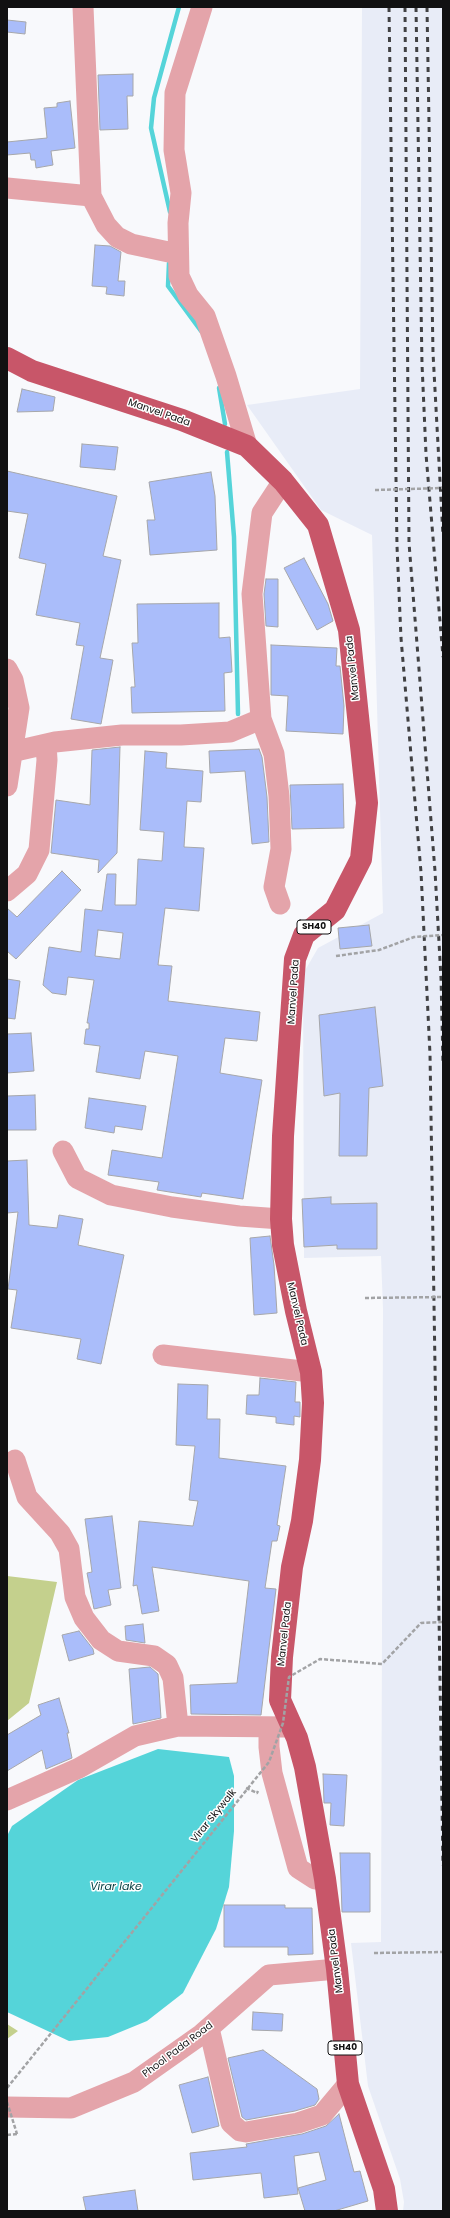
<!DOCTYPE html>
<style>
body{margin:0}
#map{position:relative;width:450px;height:2218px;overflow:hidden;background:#f8f9fc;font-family:Poppins,sans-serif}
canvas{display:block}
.frame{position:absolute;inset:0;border:8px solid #111112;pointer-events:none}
</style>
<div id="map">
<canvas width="450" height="2218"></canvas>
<div class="frame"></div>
</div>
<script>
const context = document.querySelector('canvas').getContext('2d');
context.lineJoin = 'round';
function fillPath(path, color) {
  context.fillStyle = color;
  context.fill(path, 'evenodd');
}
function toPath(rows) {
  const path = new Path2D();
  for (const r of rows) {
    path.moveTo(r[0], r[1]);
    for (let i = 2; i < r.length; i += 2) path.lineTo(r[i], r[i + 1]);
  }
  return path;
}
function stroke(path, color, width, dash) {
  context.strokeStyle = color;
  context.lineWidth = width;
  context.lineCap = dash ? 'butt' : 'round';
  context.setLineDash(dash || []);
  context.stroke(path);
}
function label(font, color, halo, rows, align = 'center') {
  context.font = font + ' Poppins,sans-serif';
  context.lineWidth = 3;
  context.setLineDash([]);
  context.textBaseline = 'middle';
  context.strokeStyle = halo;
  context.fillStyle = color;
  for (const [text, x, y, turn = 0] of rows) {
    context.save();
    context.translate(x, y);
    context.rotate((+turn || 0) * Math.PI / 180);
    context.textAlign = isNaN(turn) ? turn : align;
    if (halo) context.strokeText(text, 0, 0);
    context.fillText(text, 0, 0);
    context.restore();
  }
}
fillPath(toPath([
 [362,7,443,7,443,2211,403,2211,404,2202,400,2179,368,2086,351,1943,381,1942,383,1309,381,1256,304,1258,303,974,318,948,383,913,372,535,321,510,247,405,360,389]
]), '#e8ecf7');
fillPath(toPath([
 [7,1576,57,1582,29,1703,7,1721],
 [7,2024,18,2031,7,2039]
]), '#c4d08d');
fillPath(toPath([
 [158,1749,229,1757,234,1776,234,1831,229,1887,216,1929,183,1993,147,2021,108,2037,69,2041,7,2012,7,1836,12,1826,78,1780]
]), '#55d4d9');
stroke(toPath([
 [170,212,151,128,154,98,179,7],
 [169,263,168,286,201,331],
 [219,388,225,424],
 [227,452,234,537,238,714]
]), '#55d4d9', 4.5);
const building = toPath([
 [7,20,26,22,25,34,7,32,7,20],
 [133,74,133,96,127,96,128,129,100,130,98,75,133,74],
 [70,101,75,148,51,151,53,165,36,168,35,160,31,160,30,153,7,155,7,142,47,138,44,108,57,107,57,103,70,101],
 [95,245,110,246,121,252,118,281,125,281,124,296,106,294,107,287,92,286,95,245],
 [22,389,55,397,53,411,17,412,22,389],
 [82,444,118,447,115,470,80,467,82,444],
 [7,471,117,496,103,556,121,560,100,658,113,660,101,724,71,719,84,646,76,645,80,623,36,615,46,564,19,558,28,514,7,511,7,471],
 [211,472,215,496,217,550,150,555,147,520,155,520,149,482,211,472],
 [304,558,328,604,333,621,317,630,284,568,304,558],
 [266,579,278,579,278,627,266,626,264,594,266,579],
 [219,603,219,638,230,637,232,672,224,673,225,711,132,713,131,687,135,687,132,643,138,643,137,604,219,603],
 [271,645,337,648,336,666,340,666,344,706,343,734,286,731,288,696,271,695,271,645],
 [120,747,117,853,98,873,99,860,51,853,56,800,90,805,92,750,120,747],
 [259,749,262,757,267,797,269,842,252,844,245,771,210,773,209,751,259,749],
 [145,751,167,753,166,768,203,771,201,802,187,801,184,847,204,848,199,911,165,908,158,965,172,966,168,1001,260,1012,257,1041,225,1038,220,1073,262,1080,243,1199,202,1193,201,1197,157,1190,159,1182,108,1175,112,1150,162,1158,178,1056,145,1051,140,1079,96,1072,100,1046,84,1044,86,1029,89,1029,89,1023,87,1023,94,980,68,977,66,995,52,993,43,985,49,947,81,952,85,909,102,911,107,874,116,874,115,905,136,905,138,859,162,861,164,832,140,830,145,751],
 [98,930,123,933,120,959,95,956,98,930],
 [343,784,344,828,292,829,290,785,343,784],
 [62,871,81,890,16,959,7,951,7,908,17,917,62,871],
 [369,925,372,946,340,949,338,928,369,925],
 [7,979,20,981,15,1019,7,1018,7,979],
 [375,1007,383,1086,369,1088,367,1156,339,1156,340,1093,324,1096,319,1015,375,1007],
 [31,1033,34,1071,7,1073,7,1034,31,1033],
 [35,1095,36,1130,7,1130,7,1096,35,1095],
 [89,1098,146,1106,142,1130,115,1126,114,1133,85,1128,89,1098],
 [27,1160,29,1225,57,1228,59,1215,83,1219,78,1245,124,1255,101,1364,77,1359,81,1339,11,1328,17,1290,8,1289,18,1212,7,1213,7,1161,27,1160],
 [331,1197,331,1204,377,1203,377,1249,337,1249,337,1245,304,1247,302,1199,331,1197],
 [270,1236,274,1265,277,1313,254,1315,250,1238,270,1236],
 [260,1378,296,1382,295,1402,300,1402,300,1417,294,1416,294,1425,276,1423,276,1417,246,1414,247,1395,259,1395,260,1378],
 [178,1384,208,1385,207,1419,220,1419,219,1458,286,1466,277,1525,280,1526,277,1541,272,1541,265,1588,276,1589,261,1715,191,1714,190,1685,237,1683,249,1581,152,1567,159,1611,142,1614,137,1585,133,1586,139,1521,193,1526,198,1501,189,1500,195,1446,176,1445,178,1384],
 [112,1516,121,1588,108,1590,111,1605,94,1609,87,1573,92,1572,85,1519,112,1516],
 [143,1624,145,1643,126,1640,125,1626,143,1624],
 [79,1631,93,1649,94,1654,69,1661,62,1635,79,1631],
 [150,1667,158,1674,161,1718,133,1724,129,1669,150,1667],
 [59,1698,69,1733,67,1733,72,1758,46,1769,42,1750,7,1771,7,1735,41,1715,38,1705,59,1698],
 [323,1774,347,1775,344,1826,330,1825,331,1803,324,1803,323,1774],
 [340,1853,370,1853,370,1912,342,1912,340,1853],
 [224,1905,285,1905,285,1908,312,1908,313,1954,288,1955,288,1947,224,1947,224,1905],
 [253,2012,283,2014,282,2031,252,2030,253,2012],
 [263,2050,317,2089,319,2099,315,2105,295,2111,246,2120,242,2117,228,2058,263,2050],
 [208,2077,219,2126,192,2133,179,2085,208,2077],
 [339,2114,354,2172,360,2171,368,2201,334,2211,305,2211,298,2188,326,2180,319,2152,294,2156,298,2194,264,2198,261,2173,193,2180,190,2153,247,2147,246,2144,302,2134,326,2126,339,2114],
 [135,2190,138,2211,86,2211,83,2197,135,2190]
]);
fillPath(building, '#aabdfa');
stroke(building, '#a6a7aa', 1);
stroke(toPath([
 [246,1788,257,1793,258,1791],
 [374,1953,443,1952],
 [7,2135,17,2134]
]), '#a2a3a5', 2.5, [4, 2]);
stroke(toPath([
 [83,7,91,196,106,225,117,237,131,244,178,254],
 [202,7,175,93,174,150,181,193,178,223,179,276,188,295,205,316,226,376,247,446],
 [7,188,91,196],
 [7,669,13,680,19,708,7,786],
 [261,719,274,754,279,796,281,849,274,887,280,904],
 [7,753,55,742,122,735,181,735,230,732,261,719,252,594,262,513,283,481],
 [7,891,27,874,39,850,47,760,46,744],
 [63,1151,77,1178,111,1195,172,1207,239,1216,281,1219],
 [163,1355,311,1372],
 [15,1460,27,1497,60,1533,69,1549,75,1597,84,1618,101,1640,118,1651,154,1656,167,1665,173,1678,178,1726],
 [269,1727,269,1747,272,1773,298,1868,315,1879,325,1879],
 [7,1800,79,1768,135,1736,178,1726,291,1727],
 [209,2028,231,2123,240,2131,246,2132,298,2123,322,2115,348,2084],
 [7,2107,71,2108,134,2082,202,2034,269,1975,337,1969]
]), '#e4a4aa', 21);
stroke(toPath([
 [7,358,32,371,182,420,247,446,283,481,318,525,349,630,367,803,361,859,335,910,304,935,295,959,283,1136,281,1219,283,1245,296,1311,311,1372,313,1403,310,1460,302,1521,292,1567,282,1657,280,1700,297,1738,305,1767,325,1879,337,1969,348,2084,384,2189,387,2211]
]), '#c85669', 22);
stroke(toPath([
 [389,7,397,546,401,638,421,872,430,1054,443,1866],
 [405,7,409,543,435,871,441,978,443,1063],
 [416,7,422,364,426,454,443,657],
 [427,7,433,353,443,536]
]), '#414143', 3, [5, 5]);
stroke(toPath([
 [375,490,443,488],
 [336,956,379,950,414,937,443,935],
 [365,1298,443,1297],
 [7,2088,269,1762,283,1723,289,1677,320,1659,382,1664,421,1623,443,1622],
 [7,2102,17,2134]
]), '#a2a3a5', 2.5, [4, 2]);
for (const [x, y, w] of [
 [314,927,34],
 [345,2048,34]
]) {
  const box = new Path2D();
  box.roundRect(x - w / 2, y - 7, w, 14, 3);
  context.fillStyle = '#fff';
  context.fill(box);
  stroke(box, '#111112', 1);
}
label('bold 9px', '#111112', null, [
 ["SH40",314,927],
 ["SH40",345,2048]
]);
label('10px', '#111112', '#fff', [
 ["Manvel Pada",159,413,19],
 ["Manvel Pada",353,668,-96],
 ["Manvel Pada",294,992,-86],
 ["Manvel Pada",297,1314,77],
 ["Manvel Pada",285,1634,-84],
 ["Virar Skywalk",214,1816,-51],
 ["Manvel Pada",336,1961,-97],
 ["Phool Pada Road",178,2050,-37]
]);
label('italic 11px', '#003d3f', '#fff', [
 ["Virar lake",116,1887]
]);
</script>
